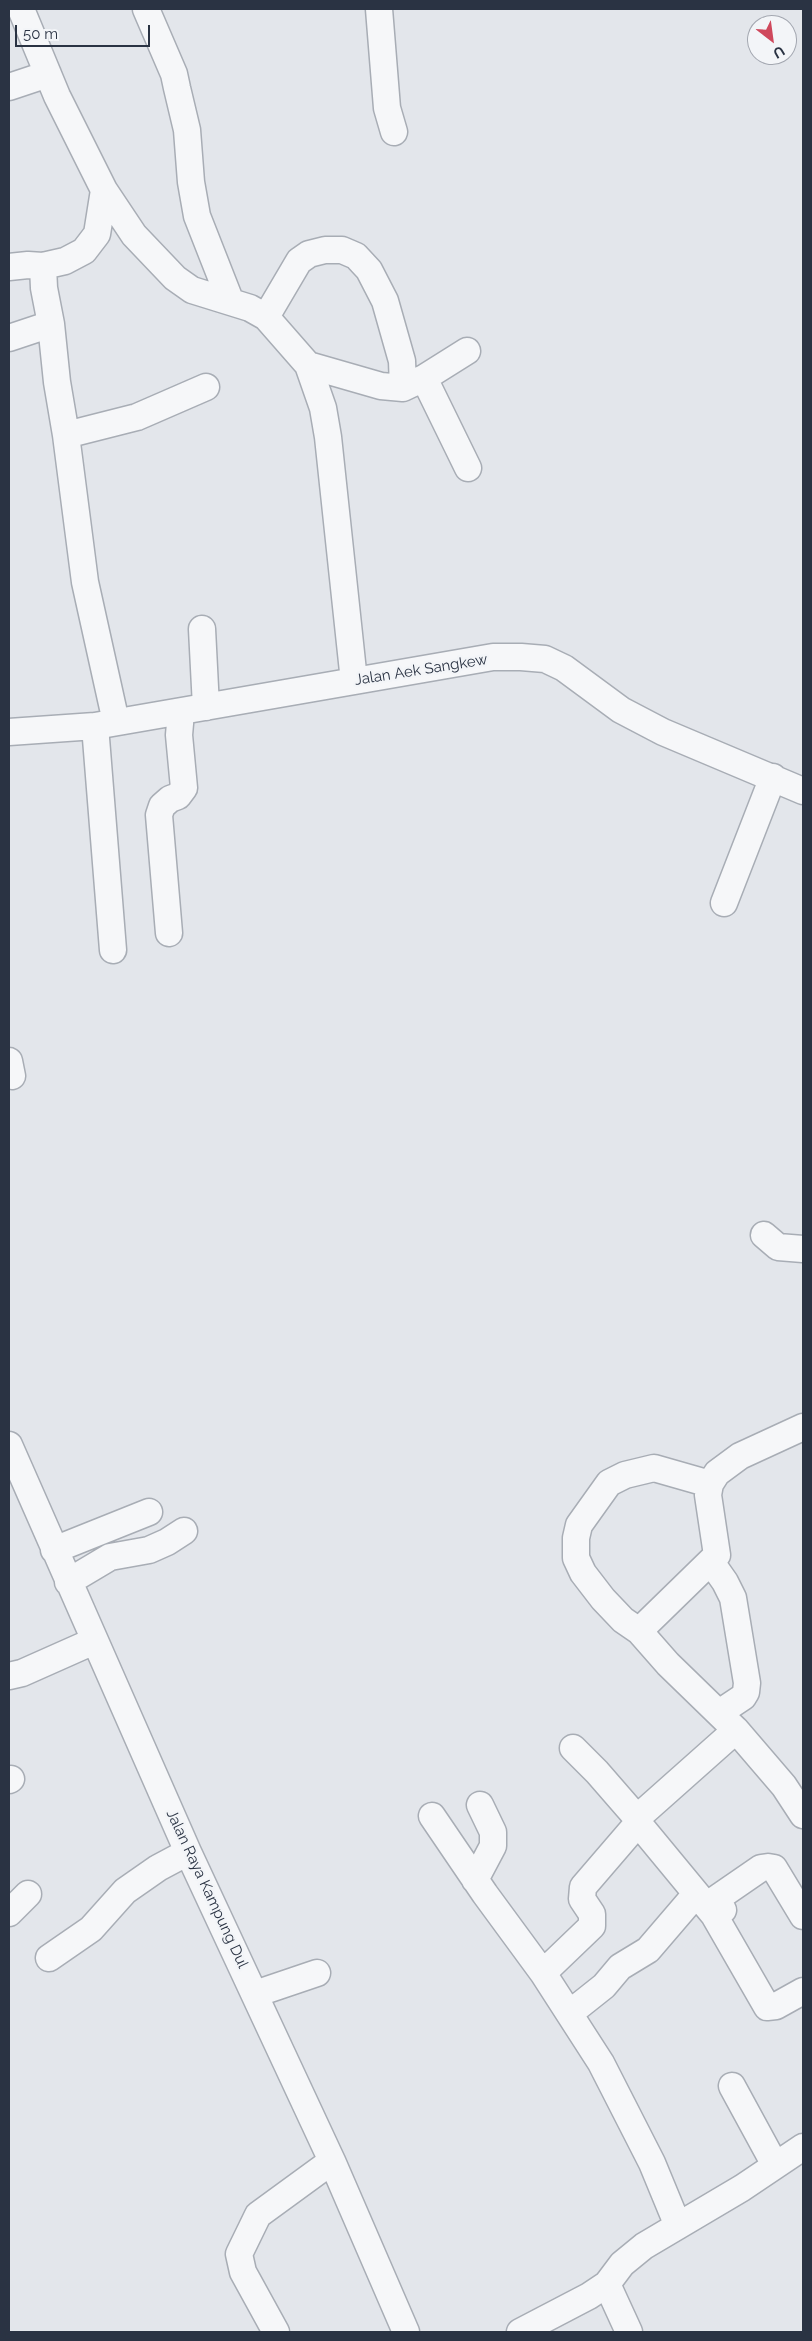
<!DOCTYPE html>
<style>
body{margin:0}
#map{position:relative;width:812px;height:2341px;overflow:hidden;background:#e3e6eb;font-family:Raleway,sans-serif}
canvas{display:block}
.frame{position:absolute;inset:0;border:10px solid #2a3343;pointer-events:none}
.north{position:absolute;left:747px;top:15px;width:50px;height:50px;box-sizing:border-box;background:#f3f5f8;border:1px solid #a3a7b0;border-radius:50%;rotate:150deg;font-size:14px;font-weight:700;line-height:20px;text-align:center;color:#2a3343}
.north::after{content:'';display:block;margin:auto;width:18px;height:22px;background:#cf485c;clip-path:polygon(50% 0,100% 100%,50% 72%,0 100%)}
.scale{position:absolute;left:15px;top:25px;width:135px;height:22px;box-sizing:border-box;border:2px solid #2a3343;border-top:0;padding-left:6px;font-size:15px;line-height:18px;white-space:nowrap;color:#2a3343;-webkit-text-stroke:4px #f3f5f8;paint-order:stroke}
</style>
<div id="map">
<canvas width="812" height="2341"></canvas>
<div class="frame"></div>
<div class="north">U</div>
<div class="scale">50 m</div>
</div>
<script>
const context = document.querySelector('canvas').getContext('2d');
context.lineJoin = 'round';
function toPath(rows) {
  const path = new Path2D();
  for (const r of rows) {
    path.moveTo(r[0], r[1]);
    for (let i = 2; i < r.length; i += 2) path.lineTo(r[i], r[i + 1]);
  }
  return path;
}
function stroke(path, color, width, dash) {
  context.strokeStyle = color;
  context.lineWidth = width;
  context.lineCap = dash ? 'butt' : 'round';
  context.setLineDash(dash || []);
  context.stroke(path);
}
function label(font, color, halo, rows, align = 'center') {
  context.font = font + ' Raleway,sans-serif';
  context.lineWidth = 5;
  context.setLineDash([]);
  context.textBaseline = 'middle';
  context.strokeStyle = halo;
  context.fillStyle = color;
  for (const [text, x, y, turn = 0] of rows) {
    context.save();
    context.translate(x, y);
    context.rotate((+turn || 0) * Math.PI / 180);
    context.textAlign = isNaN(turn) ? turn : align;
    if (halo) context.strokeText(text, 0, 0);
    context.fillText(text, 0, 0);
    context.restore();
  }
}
const minor = toPath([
 [21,9,57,96,104,190,134,235,175,278,192,290,250,308,266,317,308,365,323,408,328,437,354,681],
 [146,9,174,74,177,88,187,130,191,182,197,216,230,300],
 [379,9,387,108,394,132],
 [9,87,48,74],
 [104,190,97,234,84,251,65,261,43,266,44,288,51,324,57,382,66,435,85,582,116,722],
 [9,267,28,265,43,266],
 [266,317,299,261,309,254,325,250,342,250,356,256,369,270,385,301,402,361,403,388],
 [9,338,51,324],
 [308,365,381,386,403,388,424,378,467,351],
 [424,378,468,468],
 [66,435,137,417,206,387],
 [202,629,206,707],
 [95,726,113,950],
 [9,732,95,726,493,657,521,657,545,659,564,668,621,710,663,732,803,791],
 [724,903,773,777],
 [169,933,159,815,162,806,170,799,178,796,184,788,179,735,181,712],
 [9,1061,12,1076],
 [764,1235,778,1247,803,1249],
 [9,1445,188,1852,332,2161,406,2332],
 [710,1484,654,1468,625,1475,609,1483,579,1525,576,1538,576,1558,583,1573,603,1599,623,1620,639,1631,668,1664,736,1730,784,1786,803,1815],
 [54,1550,149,1512],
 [711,1562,725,1582,733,1598,747,1683,746,1692,743,1697,719,1713],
 [68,1582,110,1557,149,1550,167,1542,184,1531],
 [639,1631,717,1555,708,1495,710,1484,717,1473,740,1456,803,1427],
 [9,1676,22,1673,94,1641],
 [9,1780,11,1779],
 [432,1816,485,1894,543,1973,601,2063,652,2163,678,2226],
 [637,1818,736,1730],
 [638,1823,714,1915,723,1910,716,1899,761,1868,768,1867,774,1868,803,1916],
 [475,1880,493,1846,493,1832,480,1805],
 [9,1913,28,1894],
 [714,1915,767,2007,776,2006,803,1991],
 [49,1958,91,1929,125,1891,158,1868,188,1852],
 [543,1973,592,1926,592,1914,582,1899,583,1887,638,1823,637,1818,597,1772,573,1748],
 [255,1994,317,1973],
 [570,2013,604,1986,620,1967,648,1950,696,1894],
 [732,2086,775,2165],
 [276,2332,243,2272,239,2254,258,2215,332,2161],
 [520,2332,589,2296,607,2284],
 [629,2332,607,2284,622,2264,644,2246,742,2188,803,2147]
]);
stroke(minor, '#a8adb5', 29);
stroke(minor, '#f6f7f9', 26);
label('15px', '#2a3343', '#f3f5f8', [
 ["Jalan Aek Sangkew",421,670,-9],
 ["Jalan Raya Kampung Dul",207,1889,65]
]);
</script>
